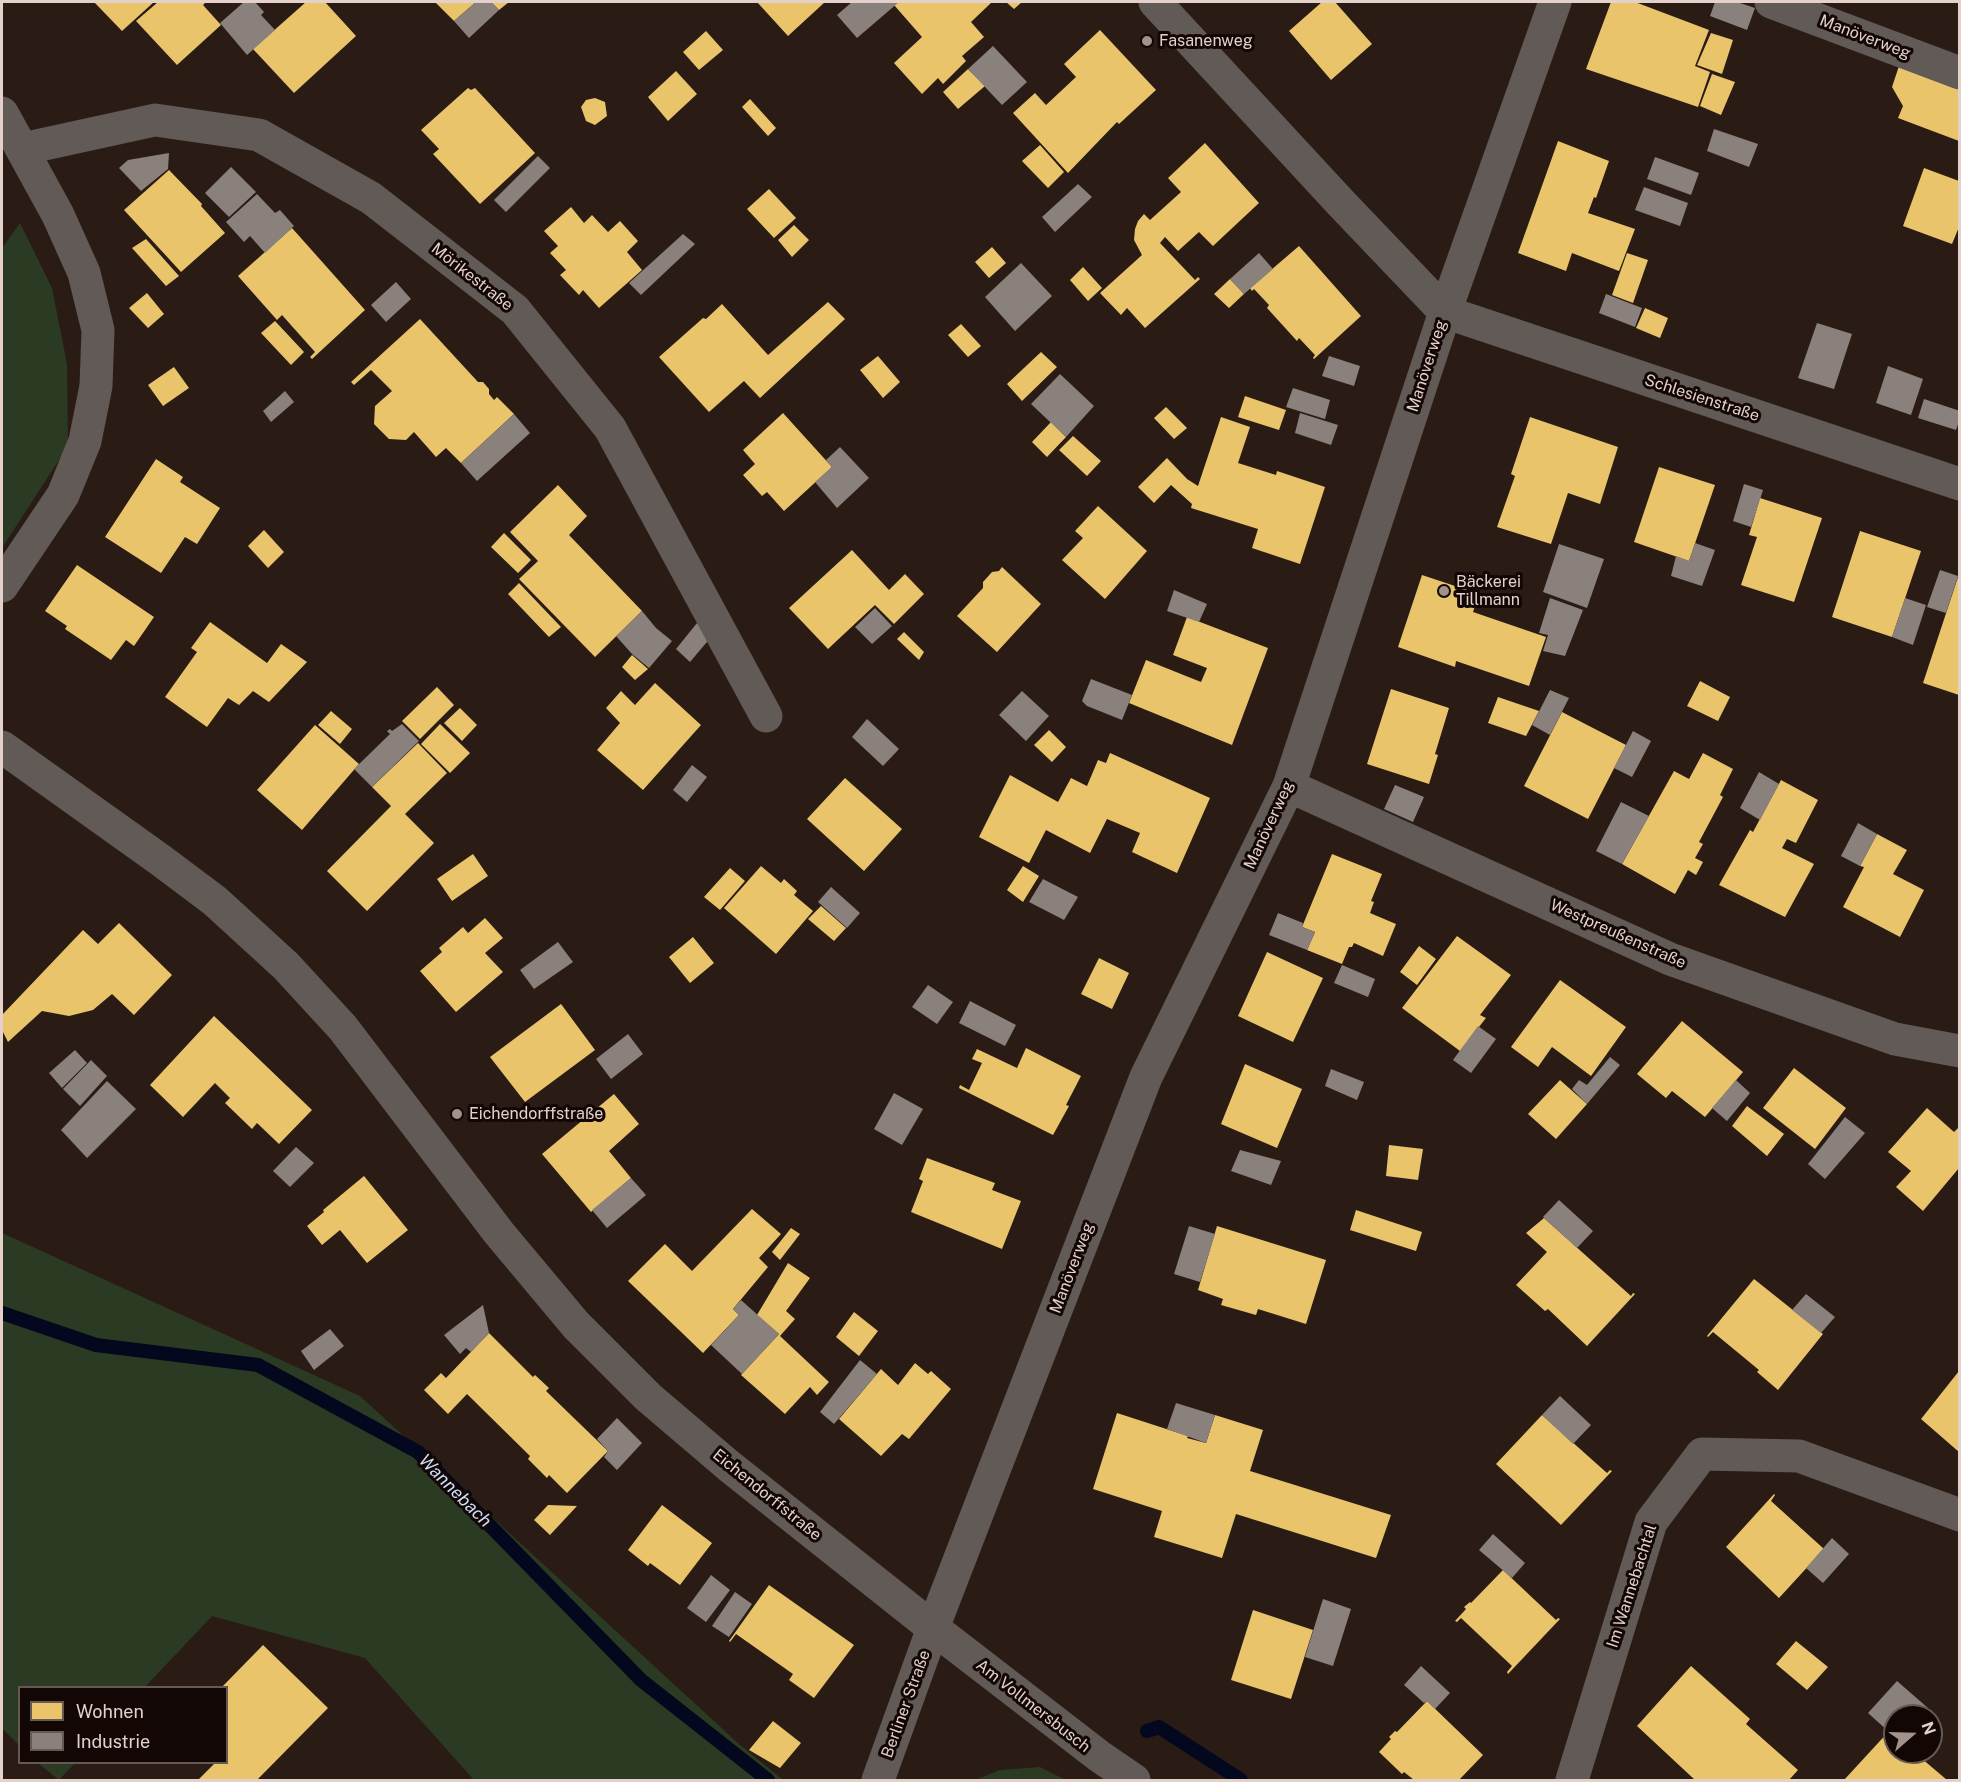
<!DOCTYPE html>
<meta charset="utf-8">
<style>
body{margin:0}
#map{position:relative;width:1961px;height:1782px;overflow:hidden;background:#2a1c15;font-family:"Public Sans",sans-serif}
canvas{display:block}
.frame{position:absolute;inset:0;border:3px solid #e3d1ca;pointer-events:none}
.legend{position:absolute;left:18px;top:1686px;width:210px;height:78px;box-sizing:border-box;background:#120704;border:2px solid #665853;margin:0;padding:8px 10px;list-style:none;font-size:18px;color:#e3d1ca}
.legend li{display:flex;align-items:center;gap:12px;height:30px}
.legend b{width:30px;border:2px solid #665853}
.north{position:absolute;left:1883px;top:1704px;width:60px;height:60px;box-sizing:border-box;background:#120704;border:2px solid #665853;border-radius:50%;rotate:70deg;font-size:16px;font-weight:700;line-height:24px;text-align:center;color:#e3d1ca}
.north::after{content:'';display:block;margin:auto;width:21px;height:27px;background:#a2928b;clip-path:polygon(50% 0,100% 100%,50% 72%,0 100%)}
</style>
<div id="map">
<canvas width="1961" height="1782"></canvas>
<div class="frame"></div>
<ul class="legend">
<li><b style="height:16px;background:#e9c46a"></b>Wohnen</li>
<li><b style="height:16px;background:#8a817c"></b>Industrie</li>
</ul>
<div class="north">N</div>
</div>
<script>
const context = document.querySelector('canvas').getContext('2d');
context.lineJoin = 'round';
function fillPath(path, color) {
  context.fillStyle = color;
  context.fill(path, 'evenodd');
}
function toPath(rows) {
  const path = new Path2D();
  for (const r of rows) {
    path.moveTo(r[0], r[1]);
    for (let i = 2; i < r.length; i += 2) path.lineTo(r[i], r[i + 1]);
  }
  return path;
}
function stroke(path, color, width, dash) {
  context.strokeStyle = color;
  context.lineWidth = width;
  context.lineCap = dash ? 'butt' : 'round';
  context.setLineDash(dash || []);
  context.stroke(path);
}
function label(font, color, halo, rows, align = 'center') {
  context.font = font + ' "Public Sans",sans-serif';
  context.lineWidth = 6;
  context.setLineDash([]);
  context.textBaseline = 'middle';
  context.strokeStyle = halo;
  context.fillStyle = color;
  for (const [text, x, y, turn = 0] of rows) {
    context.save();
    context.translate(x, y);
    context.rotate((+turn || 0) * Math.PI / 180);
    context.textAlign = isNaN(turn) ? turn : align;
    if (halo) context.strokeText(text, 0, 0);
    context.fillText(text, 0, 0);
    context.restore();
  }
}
fillPath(toPath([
 [20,223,52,288,67,364,68,446,2,548,2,248],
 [2,1233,360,1396,739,1744,783,1780,474,1780,365,1658,212,1616,145,1687,20,1688,19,1745,2,1728],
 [38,1763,75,1763,59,1780],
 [1040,1767,1066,1780,975,1780,1000,1770]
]), '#2b3a22');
fillPath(toPath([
 [94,2,154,2,122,31],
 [158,2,206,2,203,5,221,25,177,65,136,21],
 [306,2,325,2,356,36,294,93,253,49],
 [435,2,476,2,454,21],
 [491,2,509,2,499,10],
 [757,2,825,2,788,36],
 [899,2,992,2,971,22,984,37,962,56,966,61,943,84,938,78,922,94,894,63,922,37,894,5],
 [1006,2,1022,2,1014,9],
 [1322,2,1335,2,1372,44,1331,80,1289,31],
 [1611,2,1635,2,1709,30,1695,66,1710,72,1698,107,1586,69],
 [1100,30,1156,90,1119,124,1117,122,1068,173,1013,113,1035,93,1046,105,1076,77,1064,64],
 [706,31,723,50,699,70,683,52],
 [1711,33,1733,40,1722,74,1697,65],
 [1900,63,1959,85,1959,141,1898,118,1903,106,1892,87],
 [968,69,985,86,958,109,943,92],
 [676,71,697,94,668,121,648,97],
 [1712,74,1735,82,1721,115,1700,106],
 [468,88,471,90,475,88,535,153,480,204,433,154,439,149,421,130],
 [595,98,605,102,607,116,595,125,586,121,581,107,586,100],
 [750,99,776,128,768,136,742,107],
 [1558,141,1609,161,1596,198,1594,197,1588,213,1635,229,1619,271,1572,253,1566,271,1518,253],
 [1205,143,1259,203,1213,246,1199,232,1178,251,1165,237,1160,243,1195,280,1198,277,1200,279,1145,328,1127,308,1121,315,1100,293,1142,255,1134,240,1135,229,1138,221,1144,214,1150,220,1181,192,1168,178],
 [1040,145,1064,172,1048,188,1022,161],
 [1924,168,1959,181,1959,227,1952,244,1903,226],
 [169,170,202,204,201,206,225,233,181,272,124,210],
 [769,189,796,218,774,238,747,209],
 [571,207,584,223,592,215,608,232,620,221,638,241,627,252,642,270,599,308,583,290,579,295,560,275,566,270,550,253,558,246,544,231],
 [794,225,809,240,792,257,778,240],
 [292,228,365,310,312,359,310,357,315,352,282,315,277,320,238,276],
 [146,239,179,276,166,286,132,248],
 [1299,246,1361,316,1314,359,1313,358,1315,355,1299,338,1297,341,1267,308,1269,305,1254,289,1252,291,1250,288],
 [992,247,1006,263,989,278,975,262],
 [1627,253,1648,260,1633,303,1612,295],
 [1083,267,1102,288,1088,301,1070,280],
 [1230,279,1244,294,1229,308,1214,294],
 [147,293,164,314,148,328,129,308],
 [828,302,845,319,760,398,744,381,709,412,659,357,703,318,706,319,722,304,768,355],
 [1645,308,1668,318,1660,338,1636,328],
 [420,319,478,382,483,382,489,389,489,394,494,400,497,397,514,414,461,463,446,448,436,457,414,432,406,440,389,439,374,424,375,406,392,391,371,370,354,385,351,382],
 [275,321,304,352,291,365,261,333],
 [961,324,981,346,968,357,948,335],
 [1041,352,1057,367,1022,401,1007,384],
 [878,356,900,382,883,398,860,370],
 [174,367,189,388,163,406,148,385],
 [1245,396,1286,410,1279,430,1238,417],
 [1166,407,1187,428,1174,439,1154,418],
 [783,413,832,467,784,511,767,492,762,496,743,475,755,464,743,450],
 [1221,417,1250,427,1238,463,1276,475,1277,471,1325,487,1300,564,1252,548,1258,529,1191,508,1192,504,1171,485,1154,503,1138,487,1167,458,1187,479,1198,486],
 [1530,417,1618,447,1600,504,1568,493,1551,544,1497,527,1515,476,1511,474],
 [1051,422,1066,437,1047,457,1032,442],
 [1073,436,1101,461,1087,476,1059,450],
 [156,459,183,477,180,482,220,508,197,544,185,537,161,573,105,537],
 [1659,467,1715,485,1689,561,1634,542],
 [558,485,587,516,569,535,642,611,595,657,519,579,538,561,510,532],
 [1760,498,1822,518,1794,602,1741,585,1757,537,1749,535],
 [1098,506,1147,551,1105,599,1062,560,1083,538,1075,531],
 [264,530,284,552,268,568,248,546],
 [1860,531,1921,551,1892,637,1832,617],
 [504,533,531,560,518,573,491,547],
 [852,550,889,590,905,574,924,594,894,624,875,605,828,649,789,608],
 [77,565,154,617,134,646,126,640,111,660,65,629,67,626,45,611],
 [1002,567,1041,604,997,652,957,616,983,588,983,582,992,572,999,571],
 [1959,574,1959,695,1923,683],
 [1422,575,1479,594,1473,612,1546,637,1529,686,1456,661,1455,667,1398,647],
 [519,583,561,627,549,637,508,594],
 [1187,617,1268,648,1232,745,1129,703,1146,660,1201,682,1207,668,1173,655],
 [210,622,267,663,281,644,307,662,269,702,253,691,239,705,228,698,207,727,165,697,197,652,191,648],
 [904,632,924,652,919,660,897,639],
 [632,655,648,669,635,680,622,667],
 [1700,681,1730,697,1718,721,1687,706],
 [655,683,701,725,643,790,597,750,620,723,606,708,621,691,635,705],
 [437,687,454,705,420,739,402,721],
 [1391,689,1449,708,1435,754,1438,755,1429,784,1367,764],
 [1498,697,1539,711,1526,736,1488,723],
 [460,708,477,725,462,741,444,723],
 [331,711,352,729,340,744,318,725],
 [1562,712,1626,745,1588,819,1524,786],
 [440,724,470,753,450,773,421,744],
 [315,725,359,764,302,830,257,790],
 [1049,730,1066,747,1052,762,1034,745],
 [418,743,447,773,405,814,434,843,367,911,327,871,391,806,372,787],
 [1110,753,1210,798,1177,873,1132,852,1140,833,1107,819,1090,853,1046,830,1029,863,979,837,1010,775,1058,802,1071,778,1087,786,1098,760,1106,763],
 [1703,753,1733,769,1720,795,1723,797,1699,842,1703,844,1695,858,1703,862,1696,875,1688,870,1675,894,1622,864,1674,771,1689,779],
 [845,778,902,829,864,871,807,819],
 [1781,780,1818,800,1796,843,1787,839,1782,848,1814,864,1785,917,1719,885,1750,830,1753,832],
 [1877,834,1907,850,1893,874,1924,890,1900,937,1843,907,1864,867,1860,866],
 [473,854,488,876,452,901,437,879],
 [1332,854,1382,874,1371,901,1374,902,1370,913,1396,924,1383,956,1354,943,1352,947,1349,947,1342,964,1307,950,1315,932,1302,927],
 [761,866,781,883,784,879,797,891,794,895,813,911,776,954,724,908],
 [1023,866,1039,876,1023,902,1007,890],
 [730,868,745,881,720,910,704,897],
 [821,906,846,928,834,941,808,919],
 [485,918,503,938,485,953,503,972,456,1012,420,971,442,952,439,948,463,927,468,933],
 [119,923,172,975,134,1015,112,994,93,1010,69,1016,42,1011,8,1042,2,1030,2,1015,83,930,98,944],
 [1457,936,1511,975,1480,1015,1486,1018,1460,1051,1402,1008],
 [693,937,714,963,690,983,669,957],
 [1419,946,1436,959,1417,985,1400,972],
 [1267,952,1323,978,1293,1042,1238,1016],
 [1099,958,1129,973,1112,1009,1081,994],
 [1560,980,1626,1027,1591,1076,1552,1047,1538,1067,1511,1047],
 [561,1004,595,1050,525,1102,490,1057],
 [214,1016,312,1110,279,1144,257,1123,252,1129,225,1103,230,1098,215,1083,183,1117,150,1085],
 [1682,1021,1743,1072,1705,1117,1672,1091,1666,1098,1637,1074],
 [1026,1048,1081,1076,1066,1105,1069,1106,1053,1135,959,1088,960,1085,969,1090,982,1063,972,1059,977,1049,1017,1068],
 [1245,1064,1302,1089,1277,1148,1221,1124],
 [1794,1068,1846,1108,1815,1149,1763,1108],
 [1560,1080,1587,1104,1556,1139,1528,1114],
 [614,1094,639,1124,609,1151,631,1178,591,1212,542,1154],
 [1747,1106,1784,1134,1767,1156,1732,1126],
 [1927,1108,1954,1132,1959,1127,1959,1168,1923,1211,1896,1187,1911,1171,1888,1152],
 [1389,1145,1423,1149,1418,1180,1386,1176],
 [927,1158,995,1183,992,1190,1021,1201,1002,1249,911,1212,923,1181,919,1179],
 [364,1176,408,1230,367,1263,340,1230,322,1245,307,1226,324,1212,323,1210],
 [752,1209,781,1234,759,1258,768,1267,733,1309,739,1315,703,1353,628,1281,665,1244,692,1271],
 [1356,1210,1422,1232,1416,1251,1350,1230],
 [1544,1218,1631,1296,1633,1293,1635,1294,1587,1346,1548,1309,1545,1311,1516,1285,1547,1252,1526,1233],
 [1217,1226,1326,1260,1306,1324,1258,1309,1256,1315,1221,1305,1223,1299,1198,1290],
 [791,1228,800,1234,780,1260,772,1252],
 [788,1263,810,1278,786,1311,795,1319,780,1336,829,1382,817,1395,810,1387,785,1414,741,1375,779,1334,757,1315],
 [1754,1279,1823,1334,1778,1390,1757,1372,1759,1370,1713,1332,1708,1337,1707,1336],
 [854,1312,878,1331,859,1356,836,1337],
 [489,1333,533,1377,535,1375,549,1388,546,1391,608,1451,567,1493,549,1475,547,1478,528,1459,530,1456,467,1394,448,1414,424,1390,441,1373,446,1378],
 [915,1363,928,1374,931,1371,951,1389,909,1439,902,1434,881,1456,839,1419,881,1369,898,1385],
 [1959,1371,1959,1452,1921,1419],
 [1117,1413,1188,1436,1187,1438,1206,1443,1215,1415,1263,1430,1250,1471,1391,1515,1376,1558,1236,1514,1222,1558,1154,1537,1162,1511,1093,1489],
 [1542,1415,1607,1473,1610,1470,1612,1471,1561,1525,1496,1464],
 [1774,1494,1775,1495,1771,1501,1824,1549,1779,1598,1726,1547],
 [548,1505,577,1506,550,1535,534,1520],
 [662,1505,712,1543,680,1585,650,1563,648,1566,628,1550],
 [1503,1570,1556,1620,1558,1618,1560,1619,1508,1674,1507,1672,1512,1666,1461,1618,1457,1622,1455,1621,1466,1609,1464,1607,1470,1602,1471,1603],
 [769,1585,854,1645,814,1698,789,1680,793,1674,736,1634,730,1642,729,1641],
 [1253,1610,1313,1630,1291,1699,1231,1680],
 [1796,1641,1828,1667,1807,1690,1776,1664],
 [263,1645,328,1708,257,1780,198,1780,216,1762,226,1762,226,1688,221,1688],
 [1691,1666,1750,1719,1746,1724,1798,1770,1789,1780,1695,1780,1637,1726],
 [1427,1701,1483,1755,1459,1780,1414,1780,1404,1772,1402,1774,1379,1752,1391,1739,1389,1737,1395,1731,1397,1732],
 [773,1721,801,1743,780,1768,749,1750],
 [1890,1730,1895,1735,1895,1752,1914,1752,1947,1780,1844,1780]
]), '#e9c46a');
fillPath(toPath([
 [244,2,255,2,264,12,261,15,275,30,247,55,220,23],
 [476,2,491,2,499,10,469,38,454,21],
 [852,2,899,2,857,38,837,15],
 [1715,2,1737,2,1755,8,1747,30,1710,16],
 [993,46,1027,82,1002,105,968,69],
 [1714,129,1758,144,1749,167,1707,151],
 [169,153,168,169,141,191,119,168,128,160],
 [538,156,550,168,506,212,494,200],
 [1655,157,1699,173,1691,195,1647,179],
 [231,167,256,192,229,217,205,193],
 [1078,184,1092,197,1055,232,1042,217],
 [1644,187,1688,203,1680,226,1635,210],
 [257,194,275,213,280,210,294,226,265,253,250,236,244,242,226,222],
 [683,234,695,244,641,295,629,283],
 [1259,253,1273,269,1244,294,1230,279],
 [1021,263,1052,296,1015,331,985,297],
 [396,282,411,299,386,322,371,305],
 [1606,294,1642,308,1635,327,1599,313],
 [1817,323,1852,334,1834,389,1798,378],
 [1329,356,1360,366,1354,386,1322,376],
 [1888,366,1923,379,1911,415,1876,403],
 [1060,374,1094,406,1066,437,1031,404],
 [1293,388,1330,400,1325,419,1286,407],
 [285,391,294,402,271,422,263,411],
 [1924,399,1960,411,1960,419,1956,430,1918,418],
 [1300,413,1338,425,1331,445,1295,433],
 [514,414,530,433,477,481,461,463],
 [840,447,869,478,837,508,815,482,832,467,826,460],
 [1744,484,1763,490,1751,527,1733,521],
 [1695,543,1715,550,1702,586,1671,576,1676,556,1689,561],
 [1559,544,1604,559,1587,608,1543,592],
 [1940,570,1958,576,1946,613,1927,607],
 [1174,590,1207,604,1199,622,1167,611],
 [1550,598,1583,610,1565,656,1543,651,1548,635,1539,633],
 [1905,598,1926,605,1913,645,1892,637],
 [875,608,892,626,872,644,855,627],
 [642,611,656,628,672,641,649,668,632,654,616,636],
 [697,623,712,636,690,662,676,649],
 [1091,679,1132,695,1122,720,1087,706,1082,701],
 [1550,690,1569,698,1550,735,1532,725],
 [1022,691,1049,716,1026,741,999,715],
 [867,719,899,749,883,766,852,737],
 [402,724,419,741,372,787,354,769,390,734,387,731,390,729,392,731],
 [1633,731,1651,741,1632,777,1614,768],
 [692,765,707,777,687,802,673,790],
 [1759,772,1779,784,1760,820,1740,808],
 [1395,785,1424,797,1413,822,1384,809],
 [1621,802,1649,816,1622,864,1596,851],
 [1858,823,1877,834,1860,866,1841,856],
 [1043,879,1078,897,1064,920,1029,902],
 [831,887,860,913,847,928,818,902],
 [1278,913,1303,923,1302,927,1315,932,1307,950,1269,935],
 [558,942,573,962,534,989,520,970],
 [1342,965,1375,979,1368,997,1334,983],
 [928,985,953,1002,937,1024,912,1007],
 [970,1001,1016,1025,1005,1046,959,1023],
 [1478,1026,1496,1039,1471,1073,1453,1060],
 [628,1034,643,1054,611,1079,596,1059],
 [75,1050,87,1063,62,1088,49,1073],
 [1610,1057,1620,1065,1587,1104,1572,1089,1579,1080,1587,1085],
 [91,1060,107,1076,80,1106,63,1089],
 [1331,1069,1364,1082,1357,1100,1325,1086],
 [1736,1080,1750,1093,1727,1121,1712,1108],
 [107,1081,136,1109,87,1158,61,1130],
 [894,1093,923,1109,902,1145,874,1129],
 [1845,1117,1865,1133,1825,1179,1808,1164],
 [296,1147,314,1163,290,1187,273,1171],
 [1240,1150,1281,1161,1271,1185,1231,1171],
 [631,1178,646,1195,607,1228,592,1210],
 [1559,1200,1593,1231,1577,1248,1543,1217],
 [1189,1226,1215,1234,1200,1282,1174,1274],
 [1806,1294,1835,1317,1821,1333,1792,1310],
 [741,1300,779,1334,742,1374,711,1345,739,1315,733,1309],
 [483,1305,489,1333,471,1352,466,1348,460,1354,444,1335],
 [330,1329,344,1346,314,1370,301,1351],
 [860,1360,877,1374,834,1424,820,1412],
 [1560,1396,1591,1425,1573,1444,1542,1415],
 [1176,1403,1215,1415,1206,1443,1167,1429],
 [617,1418,642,1443,617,1470,604,1457,608,1451,597,1439],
 [1493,1534,1525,1563,1512,1578,1479,1550],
 [1832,1538,1849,1554,1823,1583,1806,1568],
 [711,1575,730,1590,706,1622,687,1608],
 [735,1592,752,1604,729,1637,712,1626],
 [1323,1599,1351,1609,1333,1666,1305,1657],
 [1421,1666,1450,1693,1435,1709,1427,1701,1424,1703,1404,1685],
 [1897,1681,1928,1708,1920,1716,1895,1716,1895,1735,1890,1730,1888,1731,1868,1713]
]), '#8a817c');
stroke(toPath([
 [2,1313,96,1345,258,1365,418,1452,641,1680,768,1780],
 [1147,1731,1159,1727,1241,1780]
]), '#04081e', 14);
stroke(toPath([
 [1155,2,1340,202,1445,312,1960,484],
 [1771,2,1960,73],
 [2,113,58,215,84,273,98,330,96,386,85,441,63,495,2,586],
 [22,149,155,120,259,135,371,198,515,310,610,428,766,716],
 [2,747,159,859,215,901,286,966,343,1028,499,1233,576,1325,648,1397,729,1466,933,1628,1099,1756,1134,1780],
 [1289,786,1670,959,1895,1039,1960,1051],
 [878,1780,933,1628,1146,1077,1289,786,1445,312,1555,2],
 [1572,1780,1651,1522,1702,1454,1799,1456,1960,1515]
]), '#615a56', 33);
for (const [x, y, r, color] of [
 [1147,41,6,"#a2928b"],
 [1444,591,6,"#a2928b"],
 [457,1114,6,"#a2928b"]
]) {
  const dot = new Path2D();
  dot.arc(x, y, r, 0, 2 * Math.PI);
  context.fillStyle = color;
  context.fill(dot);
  stroke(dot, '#120704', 2);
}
label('16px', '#e3d1ca', '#120704', [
 ["Manöverweg",1865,37,21],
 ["Mörikestraße",472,277,38],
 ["Manöverweg",1427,366,-72],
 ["Schlesienstraße",1702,398,18],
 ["Manöverweg",1269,825,-65],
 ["Westpreußenstraße",1618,934,24],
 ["Manöverweg",1072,1268,-69],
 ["Eichendorffstraße",767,1495,39],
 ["Im Wannebachtal",1632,1586,-72],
 ["Berliner Straße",906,1704,-70],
 ["Am Vollmersbusch",1033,1706,38]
]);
label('16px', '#e3d1ca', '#120704', [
 ["Fasanenweg",1159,41],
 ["Bäckerei",1456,582],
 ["Tillmann",1456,600],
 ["Eichendorffstraße",469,1114]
], 'left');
label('italic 18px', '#cbdef5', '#120704', [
 ["Wannebach",455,1491,45]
]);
</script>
